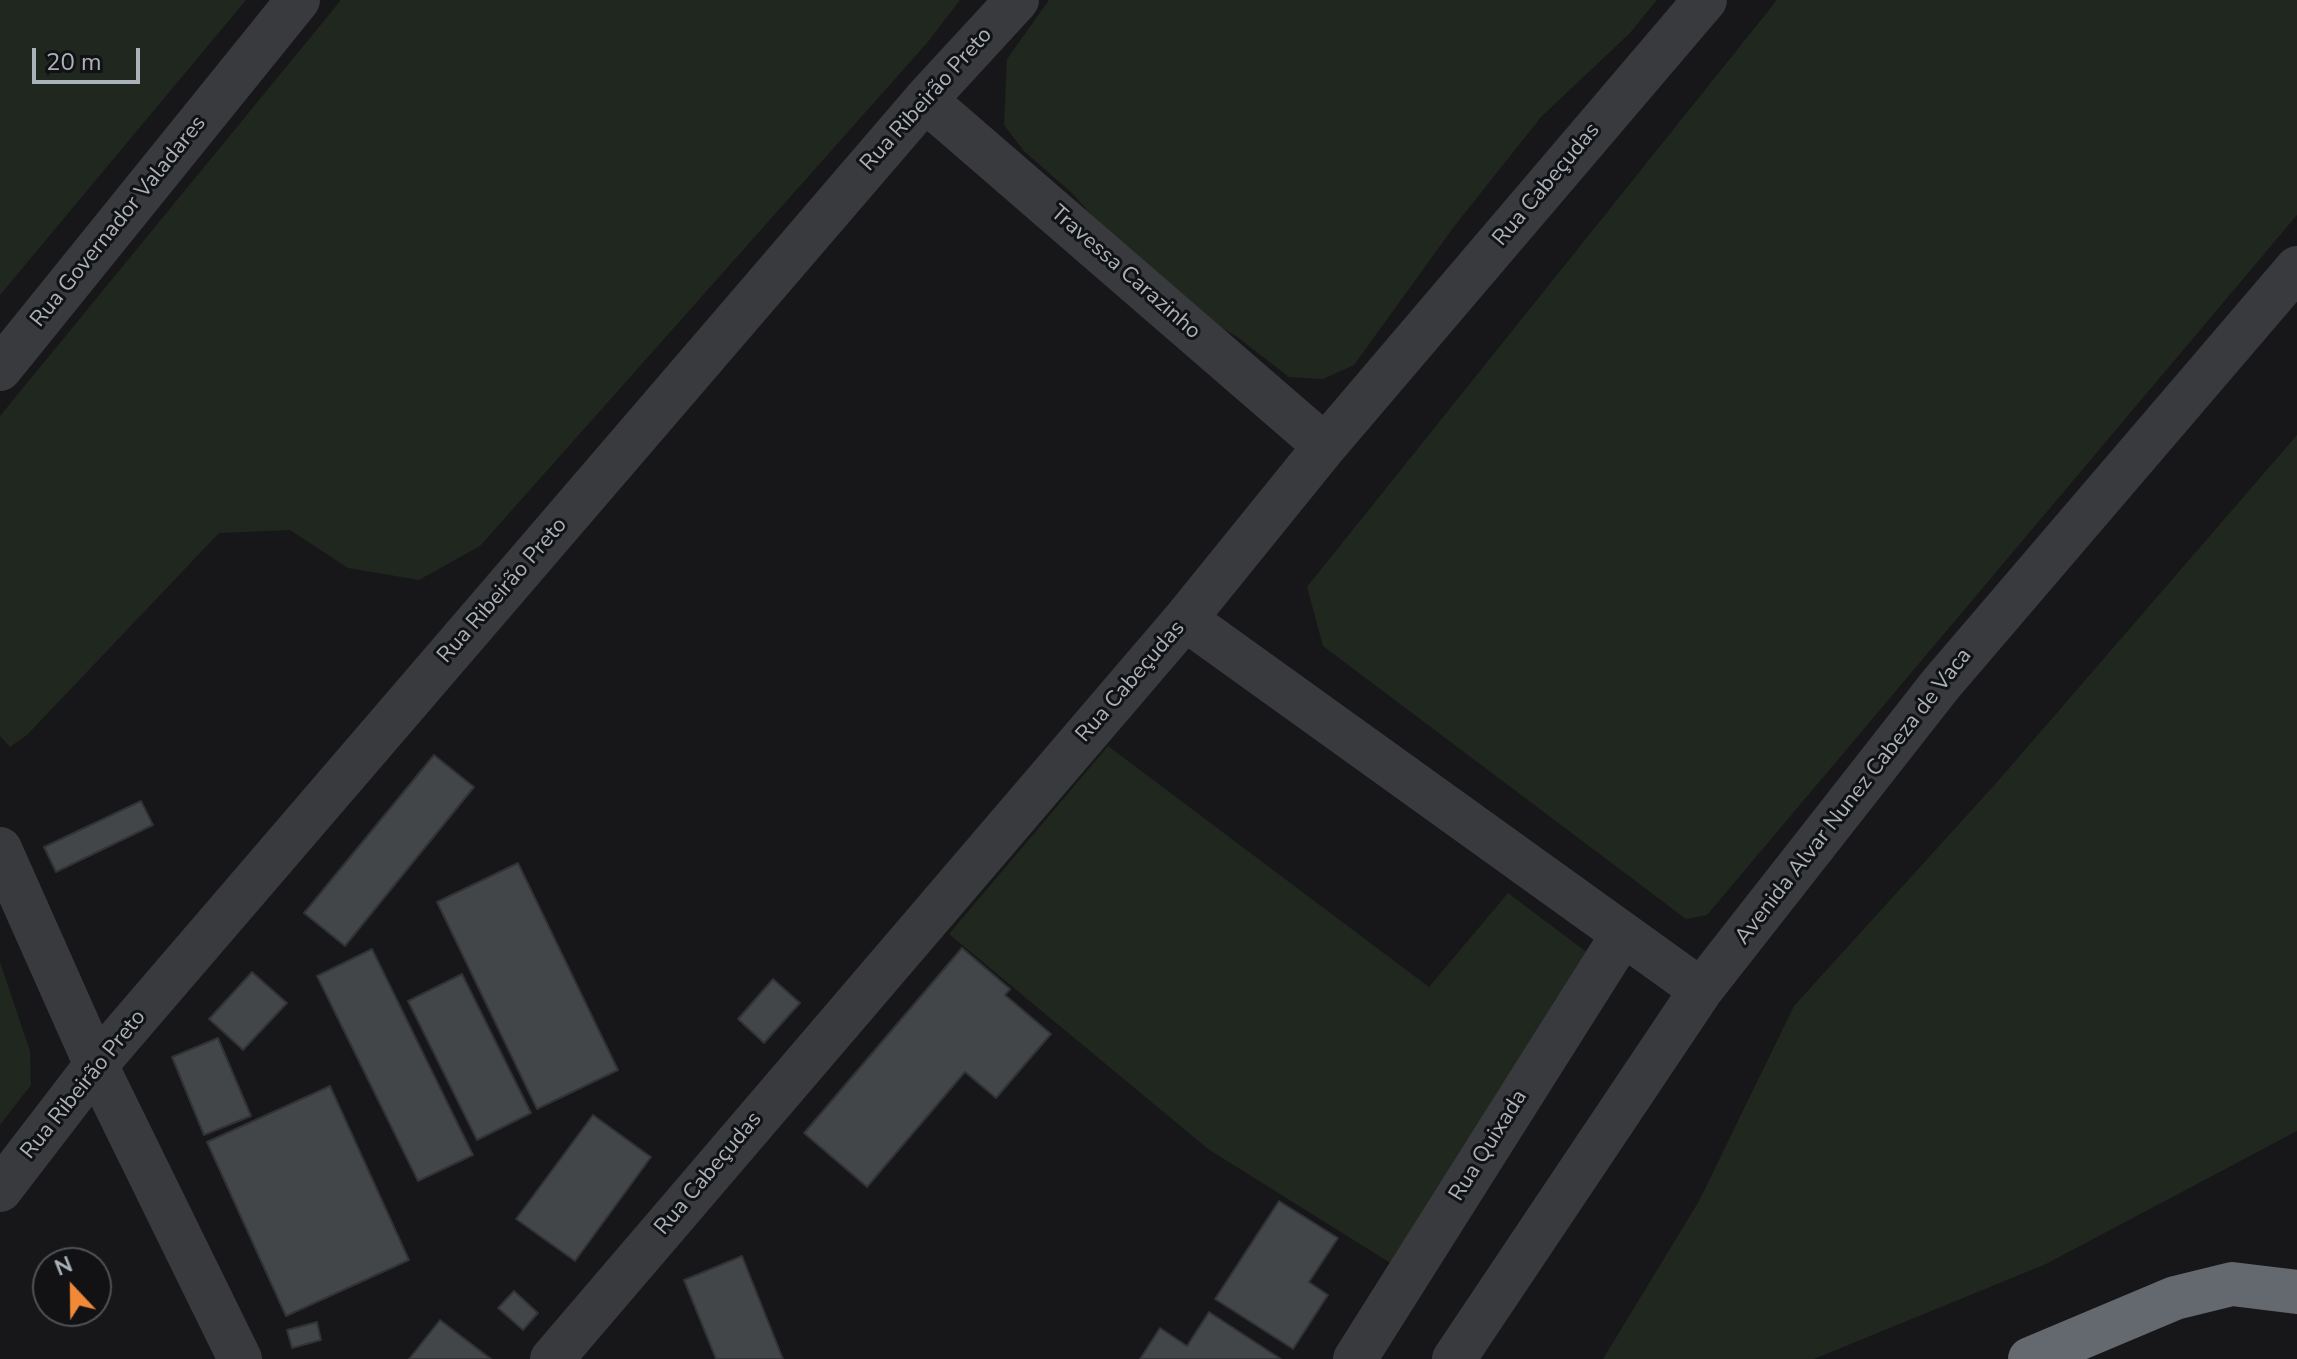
<!DOCTYPE html>
<meta charset="utf-8">
<style>
body{margin:0}
#map{position:relative;width:2297px;height:1359px;overflow:hidden;background:#171719;font-family:"Nunito Sans",sans-serif}
canvas{display:block}
.north{position:absolute;left:32px;top:1247px;width:80px;height:80px;box-sizing:border-box;background:#121214;border:2px solid #4e5256;border-radius:50%;rotate:338deg;font-size:22px;font-weight:700;line-height:32px;text-align:center;color:#a9b2b9}
.north::after{content:'';display:block;margin:auto;width:28px;height:36px;background:#f18937;clip-path:polygon(50% 0,100% 100%,50% 72%,0 100%)}
.scale{position:absolute;left:32px;top:48px;width:108px;height:36px;box-sizing:border-box;border:4px solid #a9b2b9;border-top:0;padding-left:10px;font-size:24px;line-height:28px;white-space:nowrap;color:#a9b2b9;-webkit-text-stroke:6px #121214;paint-order:stroke}
</style>
<div id="map">
<canvas width="2297" height="1359"></canvas>
<div class="north">N</div>
<div class="scale">20 m</div>
</div>
<script>
const context = document.querySelector('canvas').getContext('2d');
context.lineJoin = 'round';
function fillPath(path, color) {
  context.fillStyle = color;
  context.fill(path, 'evenodd');
}
function toPath(rows) {
  const path = new Path2D();
  for (const r of rows) {
    path.moveTo(r[0], r[1]);
    for (let i = 2; i < r.length; i += 2) path.lineTo(r[i], r[i + 1]);
  }
  return path;
}
function stroke(path, color, width, dash) {
  context.strokeStyle = color;
  context.lineWidth = width;
  context.lineCap = dash ? 'butt' : 'round';
  context.setLineDash(dash || []);
  context.stroke(path);
}
function label(font, color, halo, rows, align = 'center') {
  context.font = font + ' "Nunito Sans",sans-serif';
  context.lineWidth = 6;
  context.setLineDash([]);
  context.textBaseline = 'middle';
  context.strokeStyle = halo;
  context.fillStyle = color;
  for (const [text, x, y, turn = 0] of rows) {
    context.save();
    context.translate(x, y);
    context.rotate((+turn || 0) * Math.PI / 180);
    context.textAlign = isNaN(turn) ? turn : align;
    if (halo) context.strokeText(text, 0, 0);
    context.fillText(text, 0, 0);
    context.restore();
  }
}
fillPath(toPath([
 [0,0,246,0,0,295],
 [341,0,960,0,927,43,480,546,419,580,348,568,290,530,219,533,27,735,10,747,0,736,0,416],
 [1049,0,1657,0,1630,33,1541,117,1453,228,1354,365,1323,379,1289,377,1236,336,1205,319,1122,250,1073,194,1024,151,1004,125,1007,59],
 [1777,0,2297,0,2297,215,1707,915,1686,919,1323,646,1307,587],
 [2297,435,2297,1131,2046,1264,1814,1359,1603,1359,1699,1201,1794,1006,1998,781],
 [1108,746,1429,987,1508,893,1589,954,1392,1264,1208,1149,949,934],
 [0,962,30,1051,31,1085,0,1125]
]), '#20271f');
const building = toPath([
 [434,755,474,787,345,946,304,913,434,755],
 [141,801,153,825,56,872,44,847,141,801],
 [518,863,618,1070,537,1109,437,902,518,863],
 [962,948,1010,989,1005,995,1051,1034,996,1098,965,1072,867,1187,804,1133,962,948],
 [372,949,473,1155,418,1181,317,976,372,949],
 [252,972,287,1003,243,1050,209,1019,252,972],
 [462,974,531,1113,477,1140,408,1001,462,974],
 [773,979,800,1003,764,1043,738,1019,773,979],
 [218,1038,251,1116,204,1135,172,1057,218,1038],
 [330,1086,409,1260,286,1316,207,1142,330,1086],
 [593,1115,651,1157,575,1261,516,1219,593,1115],
 [1279,1201,1338,1238,1309,1282,1328,1295,1293,1349,1215,1299,1279,1201],
 [742,1256,783,1359,716,1359,684,1280,742,1256],
 [514,1291,538,1313,523,1330,498,1308,514,1291],
 [1209,1312,1281,1359,1140,1359,1160,1328,1187,1346,1209,1312],
 [440,1320,491,1359,409,1359,440,1320],
 [317,1322,321,1340,292,1348,287,1330,317,1322]
]);
fillPath(building, '#434649');
stroke(building, '#313235', 2);
stroke(toPath([
 [925,100,1325,446],
 [0,369,298,0],
 [1185,619,1701,990],
 [0,849,96,1065,240,1359],
 [0,1190,96,1065,925,100,1017,0],
 [552,1359,1185,619,1325,446,1705,0],
 [1355,1359,1623,934],
 [1454,1359,1701,990,1941,684,2297,268]
]), '#383a3e', 44);
stroke(toPath([
 [2030,1359,2175,1298,2232,1284,2297,1292]
]), '#64696f', 44);
label('22px', '#a9b2b9', '#121214', [
 ["Rua Ribeirão Preto",927,100,-48],
 ["Rua Cabeçudas",1547,185,-50],
 ["Rua Governador Valadares",119,222,-51],
 ["Travessa Carazinho",1125,273,41],
 ["Rua Ribeirão Preto",503,591,-49],
 ["Rua Cabeçudas",1131,682,-49],
 ["Avenida Alvar Nunez Cabeza de Vaca",1854,797,-52],
 ["Rua Ribeirão Preto",84,1085,-51],
 ["Rua Quixada",1489,1146,-58],
 ["Rua Cabeçudas",709,1174,-50]
]);
</script>
